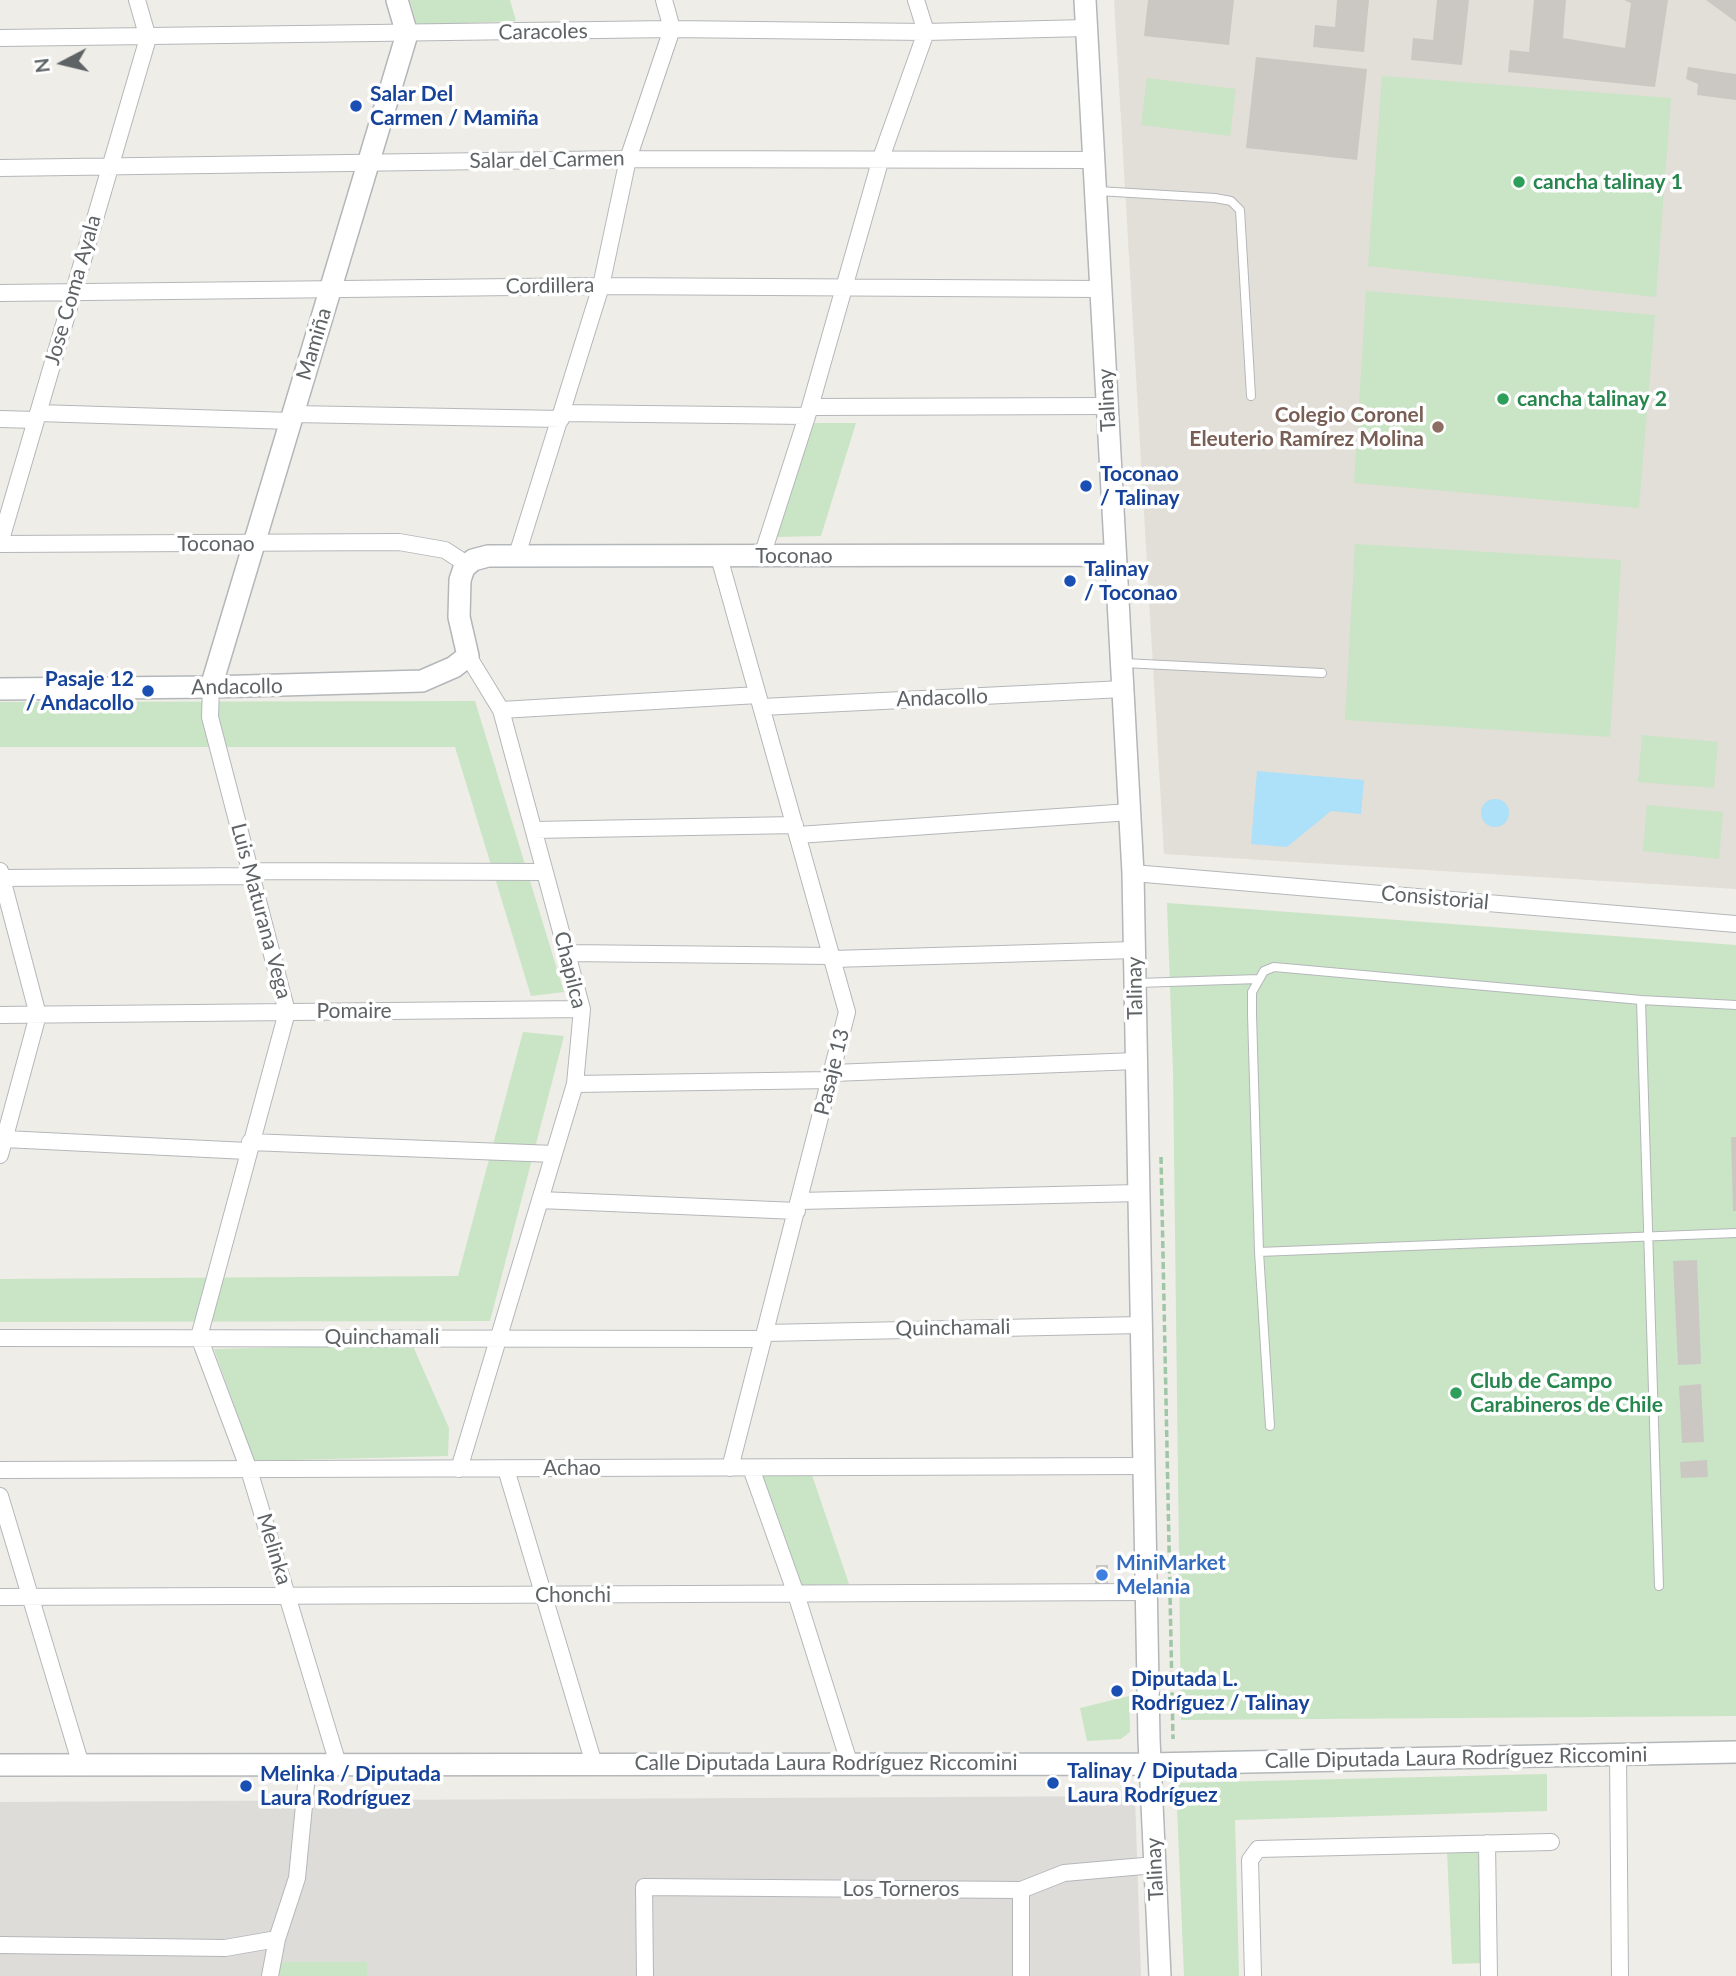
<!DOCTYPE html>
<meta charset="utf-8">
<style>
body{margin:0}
#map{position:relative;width:1736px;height:1976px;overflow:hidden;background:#efede7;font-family:Lato,sans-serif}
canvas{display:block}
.north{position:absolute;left:28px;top:28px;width:70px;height:70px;-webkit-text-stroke:5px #fff;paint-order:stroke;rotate:263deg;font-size:19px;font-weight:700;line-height:28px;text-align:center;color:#5e6366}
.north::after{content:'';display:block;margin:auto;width:24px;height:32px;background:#5e6366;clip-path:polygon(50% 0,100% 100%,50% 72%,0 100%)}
</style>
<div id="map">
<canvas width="1736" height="1976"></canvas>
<div class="north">N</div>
</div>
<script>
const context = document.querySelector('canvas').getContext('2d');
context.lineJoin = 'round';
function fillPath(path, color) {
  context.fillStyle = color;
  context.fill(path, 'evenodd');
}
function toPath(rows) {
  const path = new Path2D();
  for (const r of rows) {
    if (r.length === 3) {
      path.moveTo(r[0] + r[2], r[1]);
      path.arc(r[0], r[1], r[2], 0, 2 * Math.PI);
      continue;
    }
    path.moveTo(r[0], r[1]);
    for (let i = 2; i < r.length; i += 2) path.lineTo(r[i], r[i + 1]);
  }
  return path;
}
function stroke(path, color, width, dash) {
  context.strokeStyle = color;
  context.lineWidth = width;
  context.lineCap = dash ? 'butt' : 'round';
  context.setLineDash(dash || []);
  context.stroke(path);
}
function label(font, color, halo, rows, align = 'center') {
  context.font = font + ' Lato,sans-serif';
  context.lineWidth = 7;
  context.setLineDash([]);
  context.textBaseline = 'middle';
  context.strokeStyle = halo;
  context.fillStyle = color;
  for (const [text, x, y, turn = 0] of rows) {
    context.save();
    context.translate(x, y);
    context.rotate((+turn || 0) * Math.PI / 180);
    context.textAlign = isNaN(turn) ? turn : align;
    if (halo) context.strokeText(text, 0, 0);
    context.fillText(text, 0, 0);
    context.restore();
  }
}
fillPath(toPath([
 [1135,1796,1141,1976,0,1976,0,1802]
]), '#dedcd9');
fillPath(toPath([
 [1114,0,1736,0,1736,889,1164,854]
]), '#e2ded8');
fillPath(toPath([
 [410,0,510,0,516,21,417,25],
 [1382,76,1671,98,1656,297,1368,266],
 [1147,78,1236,89,1230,136,1141,125],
 [1366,291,1655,315,1639,508,1354,483],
 [813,423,856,423,821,536,775,537],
 [1355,544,1621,560,1610,737,1345,720],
 [475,701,564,992,531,996,455,747,0,747,0,702],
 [1642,735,1718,742,1714,788,1638,782],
 [1647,805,1723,812,1719,859,1643,851],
 [1167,903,1736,945,1736,1716,1181,1720,1173,1071],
 [523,1032,564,1036,490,1321,0,1322,0,1279,458,1276],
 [412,1344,449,1428,448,1456,254,1461,214,1349],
 [760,1475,812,1475,849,1584,800,1586],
 [1129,1696,1130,1732,1121,1739,1087,1741,1080,1708],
 [1547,1774,1547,1811,1235,1820,1239,1976,1184,1976,1176,1783],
 [1480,1850,1484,1963,1452,1964,1447,1851],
 [279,1962,367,1962,367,1976,279,1976]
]), '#c9e5c5');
fillPath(toPath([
 [1257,771,1364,780,1361,814,1331,811,1287,847,1251,844],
 [1495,813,14]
]), '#ade0f9');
fillPath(toPath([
 [1148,0,1234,0,1229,45,1144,36],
 [1337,0,1369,0,1364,52,1313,47,1315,25,1335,27],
 [1437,0,1469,0,1462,65,1411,60,1413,38,1433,40],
 [1534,0,1566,0,1563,38,1625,48,1631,3,1624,0,1668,0,1655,87,1508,72,1510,50,1529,52],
 [1706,0,1736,0,1736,22],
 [1256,57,1367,69,1357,160,1246,148],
 [1688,67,1736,74,1736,100,1697,95,1698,84,1686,79],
 [1731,1137,1736,1137,1736,1211,1733,1211],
 [1697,1260,1701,1364,1678,1365,1673,1261],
 [1701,1384,1704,1442,1682,1443,1679,1386],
 [1707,1460,1708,1477,1681,1478,1680,1462],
 [1096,1565,1108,1565,1108,1585,1095,1585]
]), '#cbc8c4');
const lane = toPath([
 [1098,191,1215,198,1231,201,1240,210,1251,396],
 [1124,663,1322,673],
 [1138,983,1258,979],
 [1641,1000,1659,1586],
 [1259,1252,1736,1233],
 [1270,1426,1259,1252,1252,1014,1252,992,1264,971,1274,967,1641,1000,1736,1005]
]);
const street = toPath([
 [0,38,672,29,926,32,1086,28],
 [0,168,628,159,1093,160],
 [0,293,601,286,1101,289],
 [810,407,1107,406],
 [38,413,291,421],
 [563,413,807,416],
 [293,414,561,419],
 [0,419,36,420],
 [0,543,148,38,137,0],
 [0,544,399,542,445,550,468,565],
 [517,555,601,286,628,159,672,29,664,0],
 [762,556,810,407,881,158,926,32,916,0],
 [719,557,847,1012,730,1468],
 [211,687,210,717,287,1012,199,1337,249,1470,338,1764],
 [762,707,1123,689],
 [501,710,758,695],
 [534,830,795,825],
 [798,835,1130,812],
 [0,871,38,1015,0,1155],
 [251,871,544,872],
 [1133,873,1736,924],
 [2,878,253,876],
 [567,953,832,956],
 [833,959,1134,950],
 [0,1015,582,1009],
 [833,1073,1136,1061],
 [575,1084,831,1080],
 [5,1139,247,1151],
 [250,1142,554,1154],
 [540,1200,797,1211],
 [799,1201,1139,1193],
 [765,1333,1141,1325],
 [0,1338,763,1339],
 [751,1468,796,1594,849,1762],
 [459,1469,575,1084,582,1009,501,710,468,656],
 [506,1469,594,1764],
 [0,1470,1144,1466],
 [0,1496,81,1765],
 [0,1597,1146,1592],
 [1618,1754,1620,1976],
 [1487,1843,1489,1976],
 [1021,1890,1021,1976],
 [0,1945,225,1948,277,1939],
 [270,1976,277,1939,297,1878,308,1764],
 [645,1976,644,1887,1021,1890,1064,1873,1155,1865],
 [1253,1976,1250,1860,1258,1849,1551,1842]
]);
const secondary = toPath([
 [1085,0,1133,873,1149,1739,1160,1976],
 [211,687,407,34,397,0],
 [0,689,211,687,422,681,454,667,468,656,459,617,460,580,464,568,473,560,488,556,1115,555],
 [0,1765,1150,1764,1736,1752]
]);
stroke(lane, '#b4b7ba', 10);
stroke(street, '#b4b7ba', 18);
stroke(secondary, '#b3b7ba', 24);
stroke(toPath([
 [1161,1157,1173,1739]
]), '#9fc6a6', 3.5, [7, 3.5]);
stroke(lane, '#fff', 8);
stroke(street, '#fff', 16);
stroke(secondary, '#fff', 21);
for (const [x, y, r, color] of [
 [356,106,7,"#1a4fb4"],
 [1519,182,7,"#2e9e5b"],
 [1503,399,7,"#2e9e5b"],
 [1438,427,7,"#8d6e63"],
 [1086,486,7,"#1a4fb4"],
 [1070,581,7,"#1a4fb4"],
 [148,691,7,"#1a4fb4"],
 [1456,1393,7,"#2e9e5b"],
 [1102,1575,7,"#3f7fe0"],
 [1117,1691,7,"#1a4fb4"],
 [1053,1783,7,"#1a4fb4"],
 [246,1786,7,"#1a4fb4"]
]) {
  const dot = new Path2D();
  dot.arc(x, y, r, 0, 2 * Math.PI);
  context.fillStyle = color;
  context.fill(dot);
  stroke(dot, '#fff', 2.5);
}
label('21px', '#5e6366', '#fff', [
 ["Caracoles",543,32,-1],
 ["Salar del Carmen",547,160,-1],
 ["Cordillera",550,286,-1],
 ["Jose Coma Ayala",73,290,-74],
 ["Mamiña",314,344,-73],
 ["Talinay",1107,400,-93],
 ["Toconao",216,544],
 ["Toconao",794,556],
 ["Andacollo",237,687,-1],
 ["Andacollo",942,698,-2],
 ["Consistorial",1435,898,5],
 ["Luis Maturana Vega",261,911,75],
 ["Chapilca",570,970,76],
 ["Talinay",1135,988,-91],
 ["Pomaire",354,1011],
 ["Pasaje 13",832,1072,-76],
 ["Quinchamali",953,1328,-1],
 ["Quinchamali",382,1337],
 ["Achao",572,1468],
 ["Melinka",274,1549,73],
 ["Chonchi",573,1595],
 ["Calle Diputada Laura Rodríguez Riccomini",1456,1758,-1],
 ["Calle Diputada Laura Rodríguez Riccomini",826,1763],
 ["Talinay",1155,1869,-93],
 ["Los Torneros",901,1889]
]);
label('bold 21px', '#164399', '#fff', [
 ["Salar Del",370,94],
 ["Carmen / Mamiña",370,118],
 ["Toconao",1100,474],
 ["/ Talinay",1100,498],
 ["Talinay",1084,569],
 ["/ Toconao",1084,593],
 ["Pasaje 12",134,679,"right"],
 ["/ Andacollo",134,703,"right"],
 ["Diputada L.",1131,1679],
 ["Rodríguez / Talinay",1131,1703],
 ["Talinay / Diputada",1067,1771],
 ["Laura Rodríguez",1067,1795],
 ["Melinka / Diputada",260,1774],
 ["Laura Rodríguez",260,1798]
], 'left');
label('bold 21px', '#27864d', '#fff', [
 ["cancha talinay 1",1533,182],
 ["cancha talinay 2",1517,399],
 ["Club de Campo",1470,1381],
 ["Carabineros de Chile",1470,1405]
], 'left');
label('bold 21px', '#785e54', '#fff', [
 ["Colegio Coronel",1424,415],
 ["Eleuterio Ramírez Molina",1424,439]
], 'right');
label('bold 21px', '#366cbe', '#fff', [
 ["MiniMarket",1116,1563],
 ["Melania",1116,1587]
], 'left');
</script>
